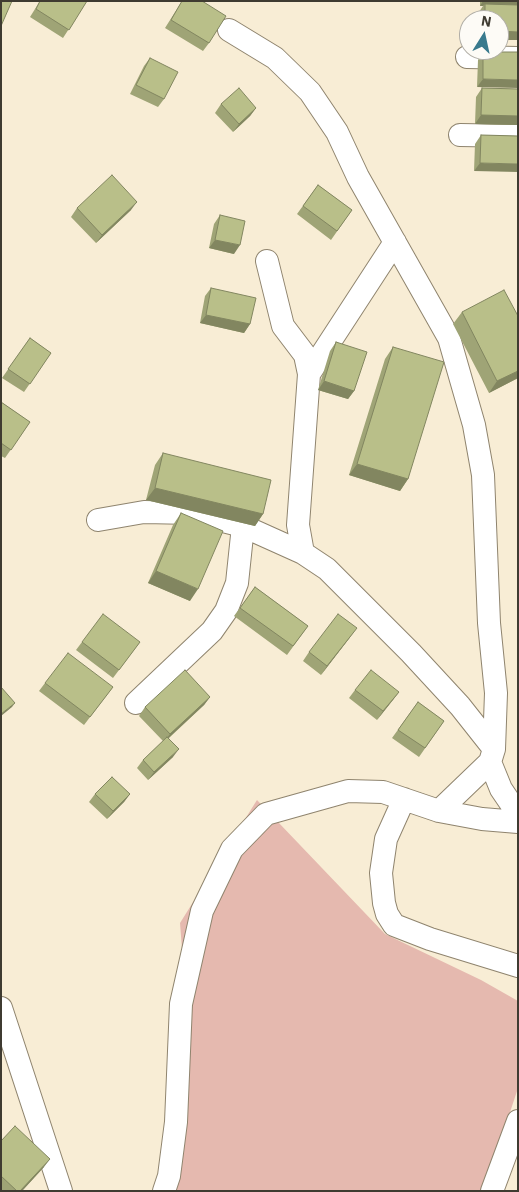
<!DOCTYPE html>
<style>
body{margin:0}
#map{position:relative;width:519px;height:1192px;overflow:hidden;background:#f8edd5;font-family:"IBM Plex Sans",sans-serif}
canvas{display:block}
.frame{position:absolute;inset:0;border:2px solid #3f3b31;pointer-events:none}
.north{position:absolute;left:459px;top:10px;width:50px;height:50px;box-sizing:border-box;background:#fdfbf6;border:1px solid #b1aea7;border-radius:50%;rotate:10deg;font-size:14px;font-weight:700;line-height:20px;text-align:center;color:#3f3b31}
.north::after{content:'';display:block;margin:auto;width:18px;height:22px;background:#397a8d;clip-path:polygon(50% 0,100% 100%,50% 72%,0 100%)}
</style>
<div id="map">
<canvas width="519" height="1192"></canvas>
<div class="frame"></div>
<div class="north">N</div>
</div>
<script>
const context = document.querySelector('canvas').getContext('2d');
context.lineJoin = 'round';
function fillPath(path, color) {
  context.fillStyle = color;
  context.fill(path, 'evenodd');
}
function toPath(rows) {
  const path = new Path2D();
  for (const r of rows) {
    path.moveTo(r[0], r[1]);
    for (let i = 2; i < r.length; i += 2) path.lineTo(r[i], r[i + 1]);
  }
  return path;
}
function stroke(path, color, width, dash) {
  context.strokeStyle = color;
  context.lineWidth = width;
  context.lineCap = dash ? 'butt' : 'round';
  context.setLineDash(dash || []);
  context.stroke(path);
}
fillPath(toPath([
 [257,800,385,934,481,980,518,1001,518,1088,484,1191,169,1191,174,1176,189,1093,169,1044,185,988,180,923]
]), '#e5b9af');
const minor = toPath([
 [229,30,275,58,310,92,337,132,358,177,449,338,474,425,483,475,489,623,496,693,494,749],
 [467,57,518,58],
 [460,135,518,136],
 [267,261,283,326,305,355,309,374,298,525,303,553],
 [309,374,395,242],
 [98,520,144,512,192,513,243,526,303,553,327,569,411,653,460,706,494,749,490,762,501,789,518,814],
 [136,703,212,631,226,611,237,583,243,526],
 [404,799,386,839,381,873,384,903,387,914,394,925,430,939,518,966],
 [439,811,490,762],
 [1,1008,61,1191],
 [164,1191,169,1176,176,1122,181,1004,202,911,232,849,266,814,348,791,383,792,439,811,482,819,518,822],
 [492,1191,518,1121]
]);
stroke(minor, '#8f846e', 24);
stroke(minor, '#fff', 22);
fillPath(toPath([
 [40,1,87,1,63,38,30,17],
 [182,1,202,1,209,43,203,51,165,28],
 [480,1,518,1,518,40,499,40,499,20,479,20,479,12,483,6,480,6],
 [483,52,518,52,477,87,478,60],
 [150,58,164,99,158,107,130,94,144,66],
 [482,88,518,89,518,125,475,124,476,97],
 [221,104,256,108,250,116,233,132,215,113],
 [481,135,518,136,474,171,475,144],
 [318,185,352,210,331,240,297,214],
 [77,208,131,210,96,243,71,217],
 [220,215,234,254,209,248,214,224],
 [211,288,250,324,244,333,200,323,205,296],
 [462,312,518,316,518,378,489,393,453,324],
 [30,338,51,353,24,392,2,378],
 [336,342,354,391,348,399,318,390,330,351],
 [393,347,408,479,400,491,349,475,385,359],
 [1,402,30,422,5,458,1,456],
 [163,453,263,514,255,526,146,500,155,465],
 [181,513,190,601,148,583,173,525],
 [255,587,308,626,287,655,234,616],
 [351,636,321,675,303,661,309,652],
 [82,642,140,642,113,678,76,650],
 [45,683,113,687,84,725,39,691],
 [355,690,399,692,377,720,349,698],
 [210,697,204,705,169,738,173,757,148,780,137,768,143,760,163,741,139,716,145,707],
 [418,702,444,721,419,757,392,738],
 [95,794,130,794,124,802,107,819,89,802],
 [1,1141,44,1167,22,1191,1,1190]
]), '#9fa476');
fillPath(toPath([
 [483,1,518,1,518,7,485,4,483,6,480,6],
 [499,31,518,32,518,40,499,40],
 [483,79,518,80,518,88,477,87],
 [256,108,250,116,233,132,239,124],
 [481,115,518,116,518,125,475,124],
 [480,163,518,164,518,172,474,171],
 [137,202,131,210,96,243,102,235],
 [215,240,240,245,234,254,209,248],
 [206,315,250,324,244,333,200,323],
 [518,371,518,378,489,393,497,381],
 [324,381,354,391,348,399,318,390],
 [357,464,408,479,400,491,349,475],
 [155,488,263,514,255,526,146,500],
 [156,571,198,589,190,601,148,583],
 [357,628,351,636,321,675,327,666],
 [399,692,393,700,377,720,383,711],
 [210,697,204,705,164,742,170,734],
 [15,703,12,707,1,716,1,714],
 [179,749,173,757,148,780,154,772],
 [130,794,124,802,107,819,113,811],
 [50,1159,44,1167,22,1191,20,1191]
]), '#828660');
const building = toPath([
 [1,1,12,1,1,26,1,1],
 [40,1,87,1,69,30,36,9,40,1],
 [182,1,202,1,226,16,209,43,171,20,182,1],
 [485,4,518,5,518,32,499,31,499,20,485,20,485,4],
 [483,52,518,52,518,80,483,79,483,52],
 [150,58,178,72,164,99,136,85,150,58],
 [239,88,256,108,239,124,221,104,239,88],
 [482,88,518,89,518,116,481,115,482,88],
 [481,135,518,136,518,164,480,163,481,135],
 [112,175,137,202,102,235,77,208,112,175],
 [318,185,352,210,337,231,303,206,318,185],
 [220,215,245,221,240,245,215,240,220,215],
 [211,288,256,298,250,324,206,315,211,288],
 [504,290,518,316,518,371,497,381,462,312,504,290],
 [30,338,51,353,30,384,8,369,30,338],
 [336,342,367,352,354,391,324,381,336,342],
 [393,347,444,362,408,479,357,464,393,347],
 [1,402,30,422,11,450,1,443,1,402],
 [163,453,271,480,263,514,155,488,163,453],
 [181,513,223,531,198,589,156,571,181,513],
 [255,587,308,626,293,646,240,608,255,587],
 [103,614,140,642,119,670,82,642,103,614],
 [338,614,357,628,327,666,309,652,338,614],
 [68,653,113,687,90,717,45,683,68,653],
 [185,670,210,697,170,734,145,707,185,670],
 [371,670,399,692,383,711,355,690,371,670],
 [1,687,15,703,1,714,1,687],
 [418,702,444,721,425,748,398,730,418,702],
 [167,737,179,749,154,772,143,760,167,737],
 [112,777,130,794,113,811,95,794,112,777],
 [15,1126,50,1159,20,1191,17,1191,1,1176,1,1141,15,1126]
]);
fillPath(building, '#b9bf89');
stroke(building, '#828660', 1);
</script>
